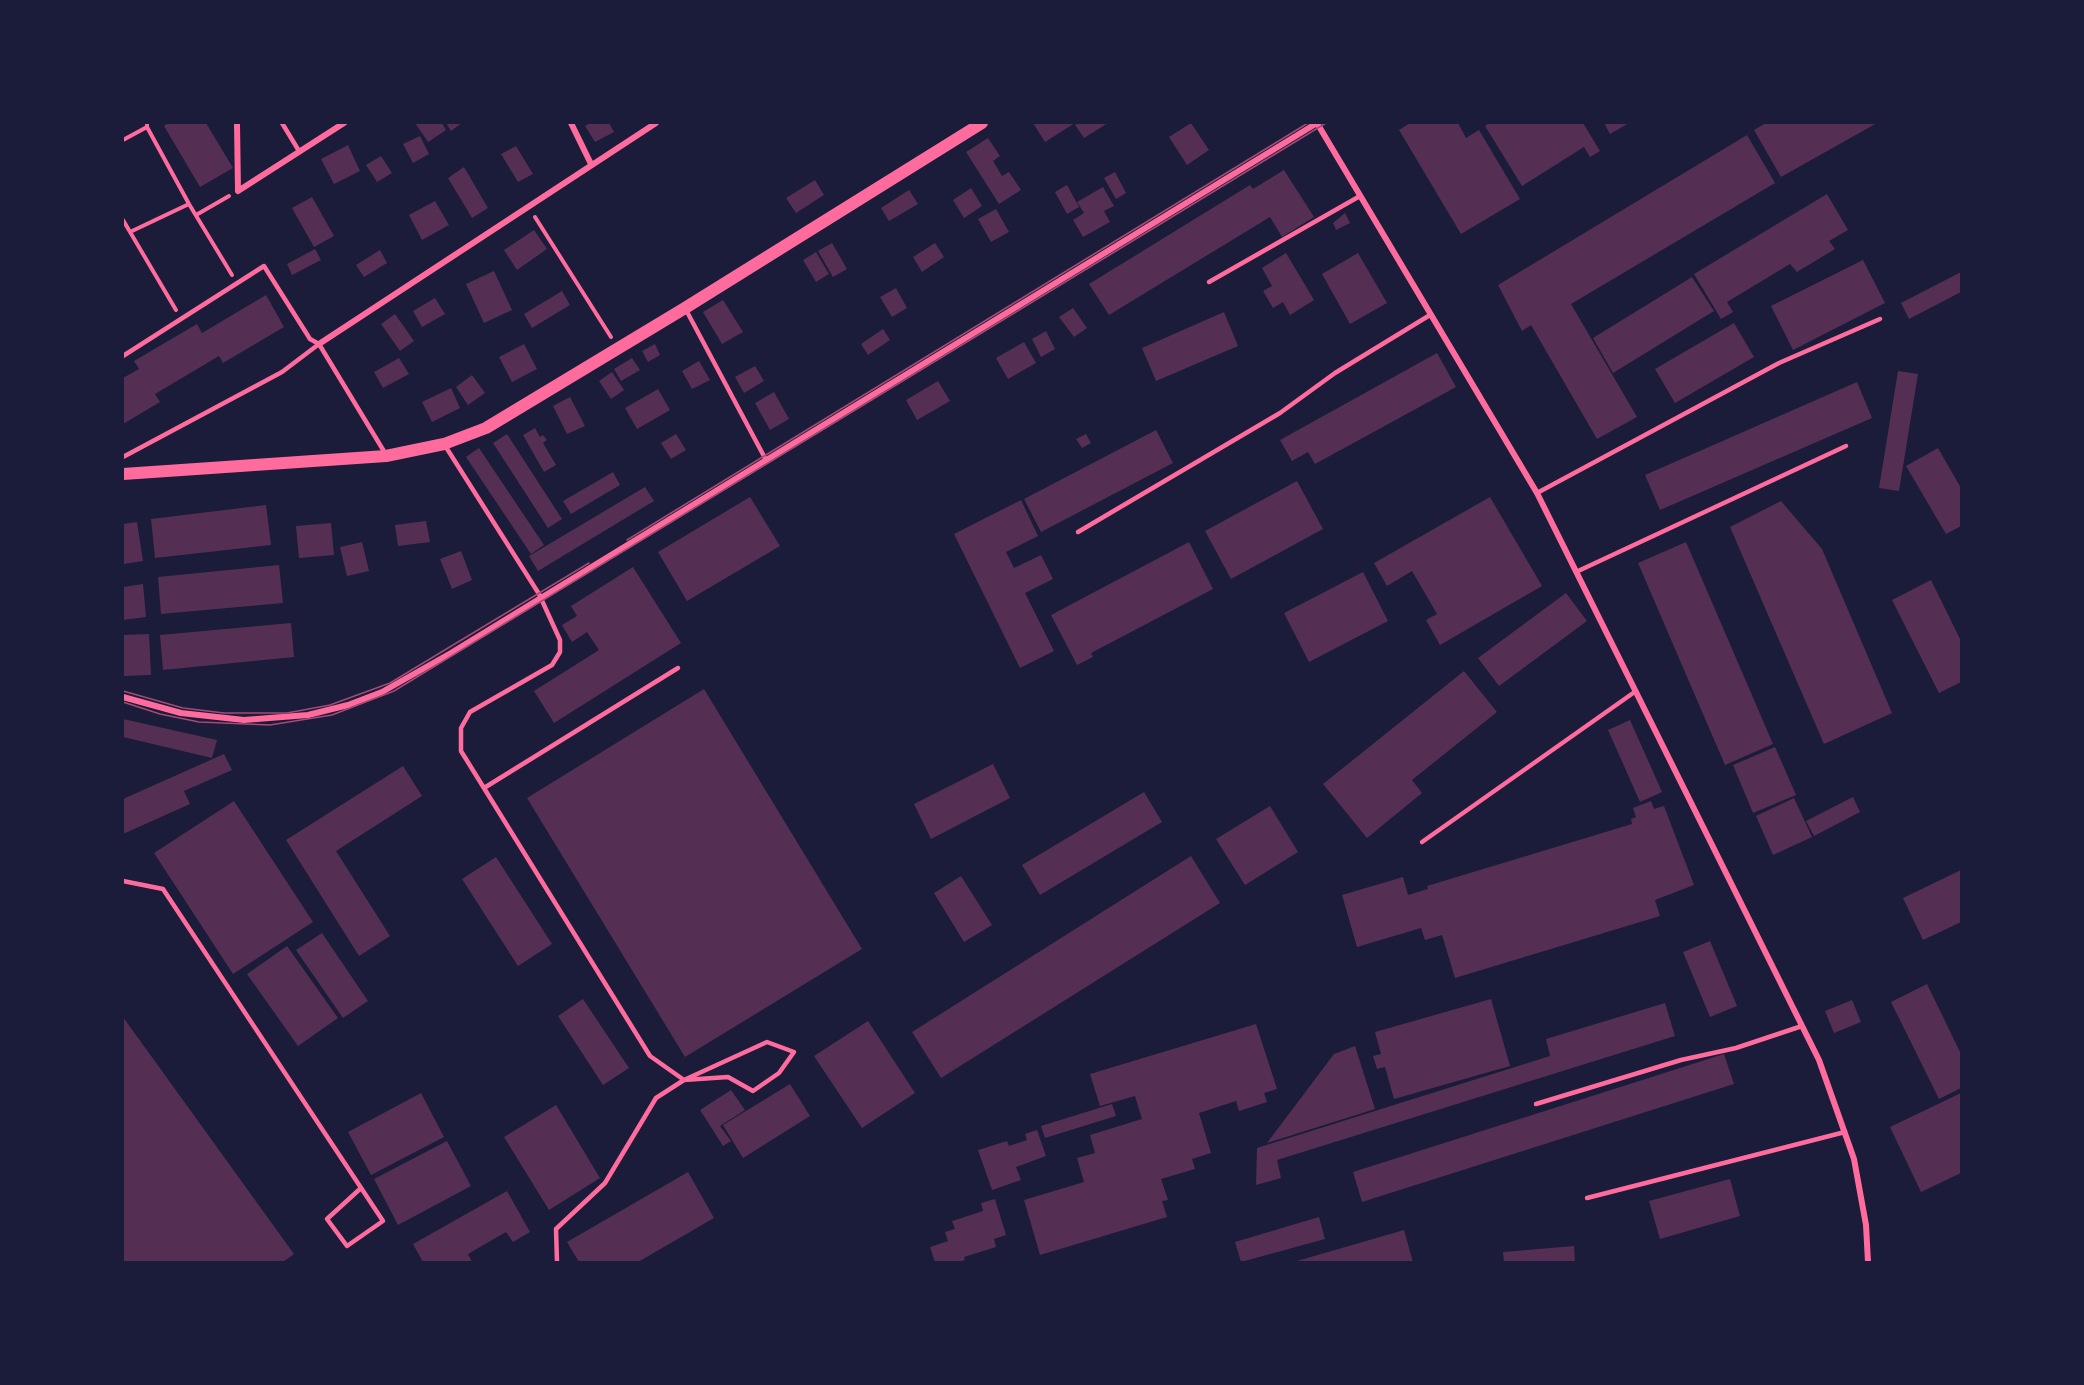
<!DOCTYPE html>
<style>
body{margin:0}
#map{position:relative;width:2084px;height:1385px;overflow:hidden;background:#1b1b3a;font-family:Mulish,sans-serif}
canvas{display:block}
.frame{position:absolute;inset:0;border:124px solid #1b1b3a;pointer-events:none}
</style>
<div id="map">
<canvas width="2084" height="1385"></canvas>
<div class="frame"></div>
</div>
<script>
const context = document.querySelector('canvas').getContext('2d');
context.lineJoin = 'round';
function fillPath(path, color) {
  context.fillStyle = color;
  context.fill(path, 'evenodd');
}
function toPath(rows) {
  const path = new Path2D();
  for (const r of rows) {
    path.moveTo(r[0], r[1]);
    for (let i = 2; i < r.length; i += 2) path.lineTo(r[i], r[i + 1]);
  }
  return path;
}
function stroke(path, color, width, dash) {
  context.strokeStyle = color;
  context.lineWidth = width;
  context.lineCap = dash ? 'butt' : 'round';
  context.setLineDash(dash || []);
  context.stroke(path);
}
fillPath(toPath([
 [168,123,206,123,233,168,200,187,164,126],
 [415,123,442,123,446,130,428,142],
 [446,123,462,123,451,131],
 [590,123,609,123,614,132,595,142,585,126],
 [1033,123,1075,123,1045,142],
 [1078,123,1108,123,1084,138,1075,125],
 [1191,123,1209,150,1187,165,1169,137],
 [1410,123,1458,123,1466,138,1479,130,1520,199,1461,234,1399,130],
 [1489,123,1583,123,1600,151,1590,157,1584,147,1522,186,1485,126],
 [1604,123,1629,123,1610,134],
 [1766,123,1877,123,1781,177,1754,130],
 [1747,135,1775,183,1571,304,1637,417,1597,439,1531,325,1522,331,1498,285],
 [420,136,429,154,413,163,403,144],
 [988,138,1000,156,993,161,1002,176,1009,172,1021,190,999,204,966,152],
 [348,145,360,171,334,184,321,159],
 [516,146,533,174,518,182,501,154],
 [381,156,392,173,377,182,366,165],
 [464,167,488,208,472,218,448,178],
 [1284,170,1314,217,1282,237,1270,217,1109,315,1089,284,1250,185,1253,189],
 [1115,172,1126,193,1116,199,1104,178],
 [815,180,824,195,796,213,786,198],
 [1067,185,1079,207,1067,214,1055,192],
 [1103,187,1114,206,1104,211,1110,222,1083,237,1073,220,1084,213,1077,202],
 [971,188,982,206,964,218,953,200],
 [909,190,918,204,889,221,881,208],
 [1827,194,1848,230,1829,241,1835,249,1797,272,1790,264,1727,302,1733,312,1721,319,1694,274],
 [312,197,334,236,314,247,292,208],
 [435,201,449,225,422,240,409,215],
 [996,209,1009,232,991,242,978,219],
 [1345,213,1350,223,1336,230,1333,223],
 [534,230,547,249,517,270,504,250],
 [832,243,847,269,833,277,818,251],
 [935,243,944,257,922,272,913,257],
 [315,249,321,260,292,275,287,264],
 [380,250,387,263,364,277,356,265],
 [816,252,829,274,816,282,803,260],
 [1286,253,1314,300,1290,315,1283,302,1273,308,1263,291,1272,286,1262,268],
 [1358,253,1387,303,1350,324,1322,274],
 [1863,260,1885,303,1793,350,1771,306],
 [494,271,512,310,484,323,466,284],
 [1961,272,1961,292,1909,319,1901,303],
 [1692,277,1714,311,1613,373,1593,338],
 [896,288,907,308,892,317,880,297],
 [562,291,570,305,532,328,524,314],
 [266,295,284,327,223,363,219,356,155,394,160,402,123,424,123,378,139,369,134,361,197,324,202,333],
 [435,298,445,314,422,327,413,311],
 [723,300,743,332,722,344,703,312],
 [1073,308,1087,328,1074,337,1059,317],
 [1224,312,1238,346,1156,381,1142,348],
 [395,314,414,341,400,351,381,324],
 [1734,323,1754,357,1675,403,1655,369],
 [883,329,890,340,868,355,861,344],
 [1046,331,1055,349,1041,357,1032,339],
 [1024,342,1036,363,1008,379,996,358],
 [524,344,537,369,512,382,499,357],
 [655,344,660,355,648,362,642,351],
 [1437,353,1456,387,1315,464,1308,452,1292,461,1280,440],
 [399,358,409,374,383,388,374,372],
 [632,358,640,370,621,381,614,369],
 [699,361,710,380,692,389,682,371],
 [755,366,764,381,744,393,735,377],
 [1898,371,1918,374,1899,491,1879,488],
 [612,372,624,390,611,399,599,381],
 [472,375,485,393,468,405,456,387],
 [938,381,950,401,917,420,906,400],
 [1857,382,1872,418,1660,510,1645,475],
 [451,388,460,408,432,422,422,402],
 [658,389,670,410,637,429,625,408],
 [774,392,789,419,770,430,755,403],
 [570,397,585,426,567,434,553,406],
 [535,428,540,437,543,435,547,440,543,443,556,465,544,472,523,435],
 [1156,430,1173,463,1041,532,1024,499],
 [507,434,562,519,548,528,493,443],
 [676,434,686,450,671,459,661,443],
 [1086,434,1091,443,1082,448,1076,439],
 [479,448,544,545,531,554,466,457],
 [1938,448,1961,488,1961,526,1946,534,1906,466],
 [613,472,620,485,571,514,563,501],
 [1297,481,1323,529,1231,579,1205,531],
 [645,487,654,501,538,571,529,556],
 [750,497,780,546,687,601,658,552],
 [1490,497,1542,586,1440,645,1426,620,1437,614,1412,571,1387,586,1374,563],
 [1021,500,1038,536,1006,552,1014,568,1041,555,1053,579,1025,593,1054,651,1020,668,954,534],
 [1781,501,1822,549,1892,713,1824,744,1730,527],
 [266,505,271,545,155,558,151,519],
 [426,521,430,542,398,546,395,525],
 [137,522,143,561,123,564,123,524],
 [331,523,334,555,299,558,296,526],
 [362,542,369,571,347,576,340,547],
 [1189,542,1213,589,1091,653,1093,657,1077,665,1051,615],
 [1686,542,1773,744,1725,765,1638,563],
 [461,551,472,580,452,589,440,559],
 [279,565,283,603,161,614,158,577],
 [633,567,681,643,554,723,534,691,599,650,587,632,572,642,562,625,577,616,571,606],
 [1363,572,1388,621,1309,662,1284,613],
 [1931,580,1961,641,1961,682,1939,693,1892,600],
 [143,584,146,617,123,620,123,587],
 [1566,593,1587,621,1499,686,1478,658],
 [291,623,294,657,163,670,160,635],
 [149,634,151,675,123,676,123,635],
 [1464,671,1497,712,1412,780,1422,793,1367,838,1323,784],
 [704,689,862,949,685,1057,527,798],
 [123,719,217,740,212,758,123,737],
 [1630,720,1662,792,1640,802,1608,730],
 [1775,747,1796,795,1753,813,1733,765],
 [224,754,232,770,184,791,190,804,123,834,123,799],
 [993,764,1010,798,931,839,914,804],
 [403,766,422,796,336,851,390,936,359,956,286,840],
 [1144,792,1162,822,1040,895,1022,865],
 [1853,797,1860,812,1814,836,1806,821],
 [1794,798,1812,837,1773,855,1756,816],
 [234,801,313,922,233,974,154,853],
 [1651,801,1654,809,1664,806,1694,885,1655,900,1660,916,1455,978,1442,935,1425,940,1421,928,1357,947,1342,895,1403,877,1408,895,1428,889,1427,886,1632,824,1631,819,1636,817,1633,808],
 [1270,806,1298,852,1245,885,1216,839],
 [1191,856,1220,903,941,1078,912,1032],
 [496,857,552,944,518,966,462,879],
 [1961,870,1961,922,1923,940,1903,898],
 [961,876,992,925,964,942,934,893],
 [322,933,368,1001,343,1018,296,950],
 [1710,941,1737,1006,1710,1017,1683,952],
 [287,946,338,1018,298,1046,247,974],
 [1927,984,1961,1054,1961,1088,1939,1099,1891,1002],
 [583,999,629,1068,603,1085,558,1016],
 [1491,999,1510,1066,1394,1099,1385,1067,1377,1069,1373,1056,1381,1054,1375,1032],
 [1852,1000,1861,1022,1834,1033,1825,1011],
 [1665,1003,1675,1036,1277,1160,1281,1178,1256,1185,1257,1148,1550,1056,1546,1039],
 [123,1017,294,1254,283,1262,123,1262],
 [868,1021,915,1093,862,1128,814,1056],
 [1256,1024,1277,1089,1264,1093,1267,1102,1239,1111,1236,1101,1199,1113,1211,1153,1192,1159,1195,1169,1161,1179,1168,1200,1162,1201,1167,1217,1040,1255,1024,1200,1084,1182,1077,1158,1095,1153,1090,1135,1142,1119,1135,1096,1100,1106,1090,1074],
 [1355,1046,1375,1109,1267,1143,1334,1054],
 [1724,1054,1734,1084,1362,1202,1353,1172],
 [790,1084,810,1116,743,1158,723,1125],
 [731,1090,745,1110,720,1126,731,1141,723,1146,700,1110],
 [421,1093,444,1137,371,1175,348,1132],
 [1961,1093,1961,1173,1921,1192,1890,1127],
 [1112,1104,1116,1116,1045,1138,1041,1126],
 [556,1105,600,1178,549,1210,504,1137],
 [1037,1130,1046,1156,1016,1167,1021,1180,992,1190,978,1150,1007,1141,1009,1146,1027,1140,1025,1134],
 [447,1141,471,1186,398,1225,374,1179],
 [688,1172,714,1218,638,1262,579,1262,567,1242],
 [1730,1179,1740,1216,1660,1239,1649,1201],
 [507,1191,530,1232,513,1242,506,1232,468,1254,472,1262,423,1262,413,1244],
 [995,1199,1006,1235,994,1239,996,1247,964,1257,965,1260,959,1262,935,1262,930,1247,948,1241,945,1232,955,1229,952,1221,983,1211,981,1203],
 [1319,1217,1325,1239,1241,1262,1235,1242],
 [1404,1230,1413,1262,1297,1262,1297,1261],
 [1574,1246,1575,1262,1504,1262,1503,1252]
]), '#542f53');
stroke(toPath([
 [147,123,147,127,189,204,232,275],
 [123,140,147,127],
 [196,215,229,196],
 [535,217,611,337],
 [123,220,176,310],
 [130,232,189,204]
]), '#ff6b9d', 4);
stroke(toPath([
 [282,123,299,151],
 [1209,282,1360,196],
 [685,308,766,460],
 [123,356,264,266,310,339,319,344,385,453],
 [444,444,539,594,560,640,560,652,552,665,470,712,461,728,461,751,650,1056,684,1080,767,1042,794,1052,779,1073,753,1091,728,1077,684,1080,656,1098,605,1183,556,1229,557,1262],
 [123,457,282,372,319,344],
 [1537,493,1779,363,1880,319],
 [1078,532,1280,413,1335,373,1430,315],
 [1576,572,1846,446],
 [484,788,678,668],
 [1422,842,1636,691],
 [123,881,163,889,383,1221,347,1246,327,1219,361,1188],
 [1536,1104,1681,1060,1736,1048,1802,1026],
 [1587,1198,1845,1132]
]), '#ff6b9d', 4.5);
stroke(toPath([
 [237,123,238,191],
 [571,123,591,164],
 [1317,123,1537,493,1819,1060,1854,1159,1866,1225,1868,1262],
 [238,191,344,123],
 [319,344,656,123],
 [123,697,181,713,244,720,308,715,348,705,382,692,451,653,1317,123]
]), '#ff6b9d', 6);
stroke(toPath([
 [123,474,386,456,444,444,486,428,685,308,982,123]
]), '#ff6b9d', 12);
stroke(toPath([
 [627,540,1308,123],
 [123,691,183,708,224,713,287,713,330,705,390,683,589,563],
 [123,702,160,714,199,722,270,725,332,715,394,691,1326,123]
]), '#a44b75', 1.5);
</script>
